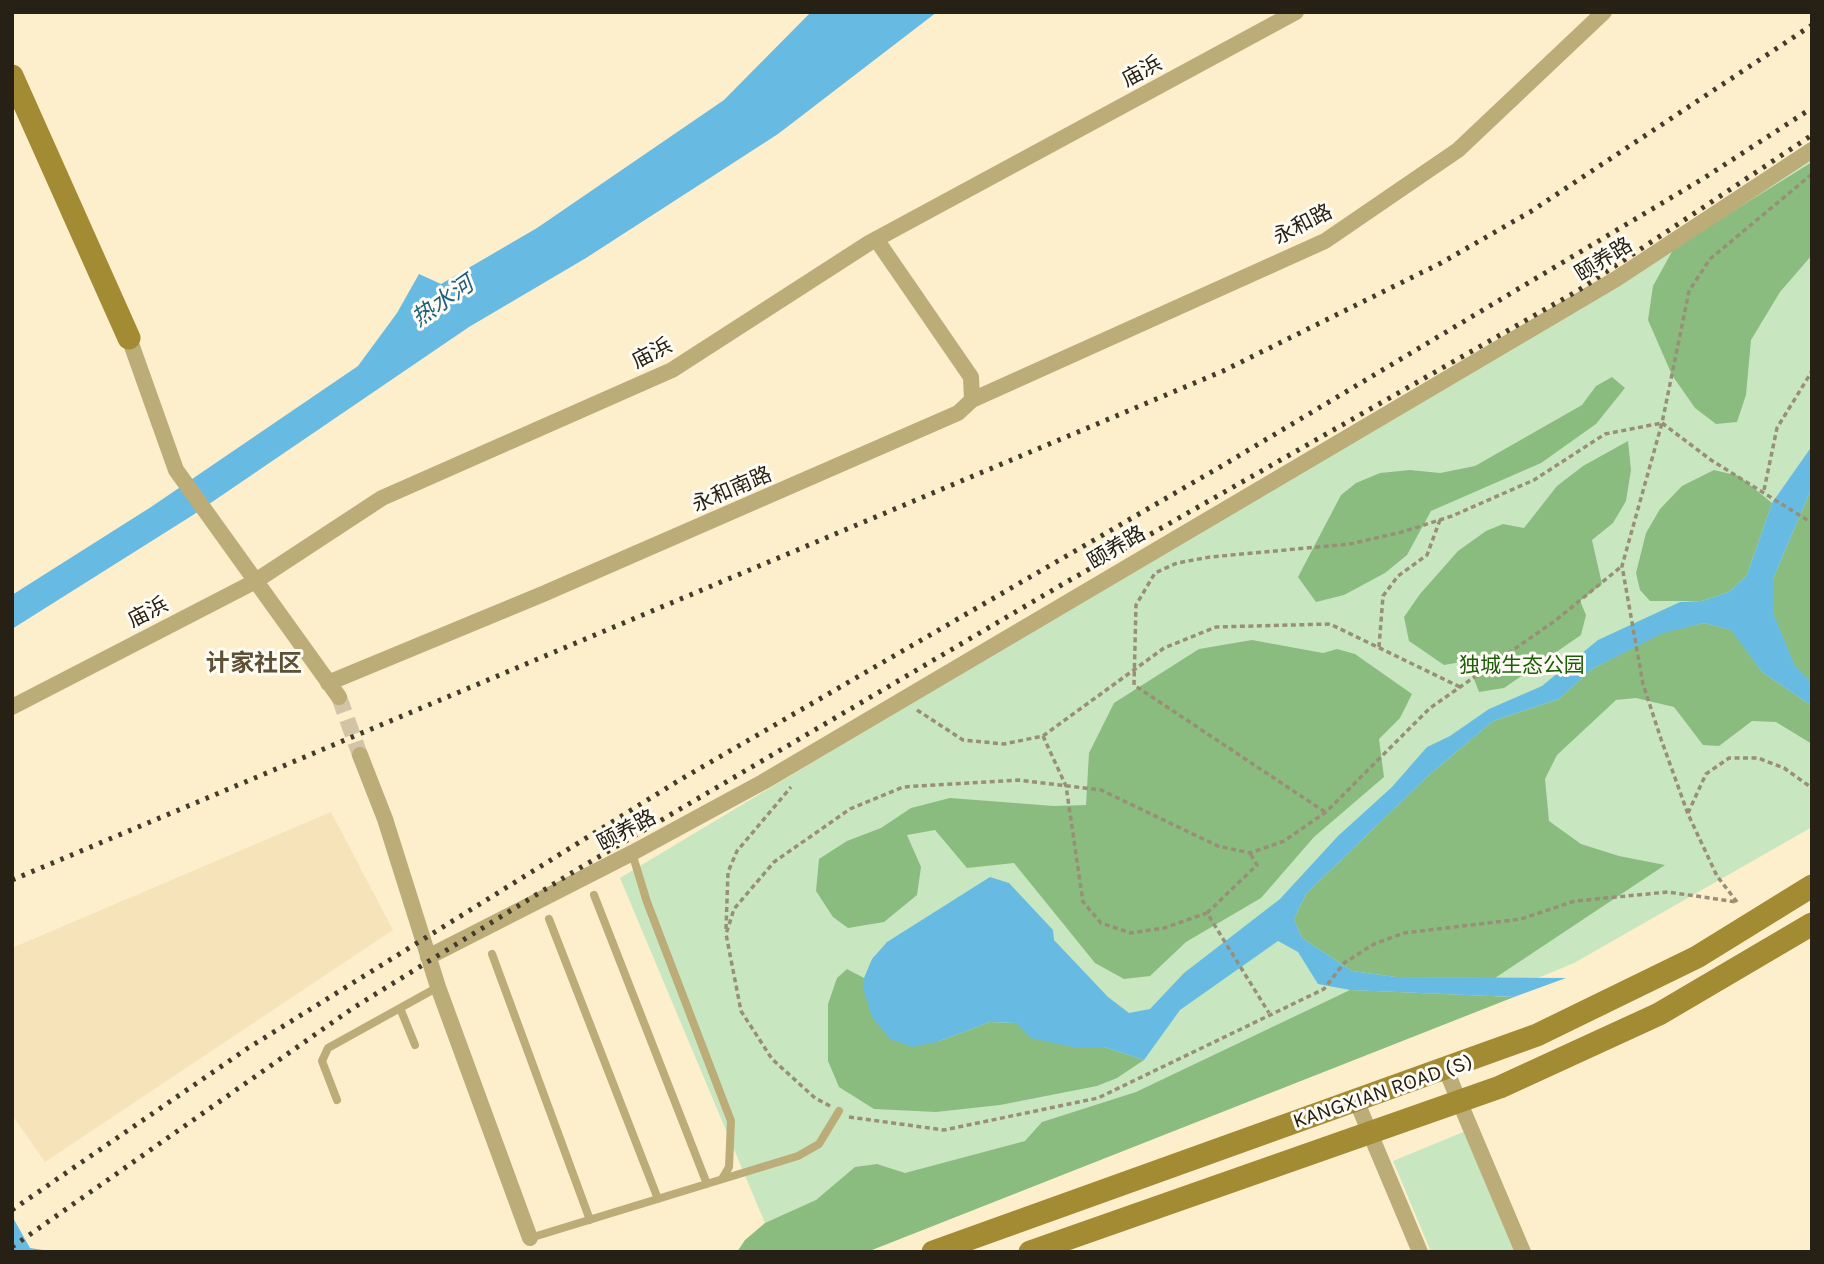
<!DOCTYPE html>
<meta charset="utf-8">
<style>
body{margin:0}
#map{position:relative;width:1824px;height:1264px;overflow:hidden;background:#fdeecc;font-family:Karla,sans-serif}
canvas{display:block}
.frame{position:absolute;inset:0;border:14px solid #262114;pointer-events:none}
</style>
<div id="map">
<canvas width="1824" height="1264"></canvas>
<div class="frame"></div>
</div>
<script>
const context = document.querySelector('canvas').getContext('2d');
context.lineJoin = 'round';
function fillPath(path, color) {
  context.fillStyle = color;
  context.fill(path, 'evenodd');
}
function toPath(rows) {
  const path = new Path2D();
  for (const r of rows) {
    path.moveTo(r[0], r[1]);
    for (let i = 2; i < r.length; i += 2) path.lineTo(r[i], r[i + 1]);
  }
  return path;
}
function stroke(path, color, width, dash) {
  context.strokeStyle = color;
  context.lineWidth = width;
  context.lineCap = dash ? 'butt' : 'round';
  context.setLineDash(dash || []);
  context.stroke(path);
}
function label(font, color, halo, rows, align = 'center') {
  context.font = font + ' Karla,"Noto Sans SC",sans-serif';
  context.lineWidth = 6;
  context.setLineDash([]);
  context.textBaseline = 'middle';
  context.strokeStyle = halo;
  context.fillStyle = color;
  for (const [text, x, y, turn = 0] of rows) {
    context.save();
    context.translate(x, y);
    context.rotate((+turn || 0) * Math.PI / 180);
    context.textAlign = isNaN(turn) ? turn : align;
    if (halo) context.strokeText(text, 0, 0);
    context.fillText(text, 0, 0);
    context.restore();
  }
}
fillPath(toPath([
 [331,812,393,930,45,1162,12,1115,12,948]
]), '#f6e3ba');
fillPath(toPath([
 [1812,150,1812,827,1574,963,1444,1017,1312,1036,770,1235,620,878,1327,453],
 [1468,1130,1520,1252,1431,1252,1393,1161]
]), '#c8e7c1');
fillPath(toPath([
 [1812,162,1812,255,1780,292,1751,340,1746,395,1737,422,1716,424,1695,408,1672,375,1648,320,1653,286,1674,248],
 [1612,377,1625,388,1596,424,1541,463,1431,511,1407,555,1385,573,1344,595,1316,602,1298,577,1341,495,1356,483,1380,473,1410,470,1440,473,1475,466,1582,405,1596,386],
 [1628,441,1631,470,1626,501,1613,523,1592,540,1602,584,1580,601,1586,615,1581,635,1504,688,1479,692,1467,661,1444,665,1409,641,1404,617,1420,594,1458,551,1486,531,1503,524,1524,528,1557,486,1583,466],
 [1714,470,1739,476,1772,503,1747,575,1729,592,1702,601,1650,601,1640,590,1636,573,1646,533,1660,509,1682,486],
 [1812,487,1812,683,1795,667,1773,614,1773,579],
 [1704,623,1732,630,1762,672,1812,706,1812,744,1776,722,1752,721,1719,746,1703,745,1674,707,1636,698,1616,700,1557,755,1545,779,1549,821,1581,844,1619,856,1665,865,1495,978,1396,977,1352,971,1302,938,1294,919,1306,894,1429,775,1493,721,1559,699,1592,669,1663,632],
 [1252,640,1323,653,1337,649,1355,654,1412,694,1400,718,1379,739,1384,777,1314,837,1261,898,1186,942,1150,976,1124,979,1095,963,1014,863,967,868,935,830,907,835,921,867,917,895,884,922,848,928,833,917,816,891,819,859,847,841,881,828,911,808,950,798,1054,806,1086,805,1089,753,1114,703,1199,649],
 [847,969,864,978,864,991,937,1042,990,1022,1016,1023,1073,1047,1104,1047,1144,1060,1117,1078,1097,1086,1000,1105,936,1112,874,1109,839,1087,828,1061,828,1004,837,978],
 [1350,990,1514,997,867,1252,737,1252,745,1240,765,1223,816,1200,855,1167,877,1164,905,1173,1025,1141,1042,1122,1136,1092]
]), '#8abc7f');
fillPath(toPath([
 [811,12,937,12,778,134,586,258,469,327,193,515,12,629,12,595,151,507,358,366,397,313,419,274,441,284,537,228,724,100],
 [1812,446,1812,487,1773,579,1773,613,1795,666,1812,683,1812,706,1762,672,1731,630,1704,623,1663,633,1592,669,1559,699,1493,721,1429,775,1306,894,1294,919,1302,938,1352,971,1396,977,1566,978,1514,997,1350,990,1318,984,1298,952,1278,941,1180,1010,1144,1060,1104,1047,1073,1047,1030,1038,1016,1023,990,1022,937,1042,912,1047,890,1039,872,1017,864,991,864,978,872,959,887,942,990,877,1009,883,1053,930,1054,940,1108,997,1129,1013,1150,1009,1184,973,1280,899,1338,836,1392,787,1427,747,1450,736,1489,709,1542,686,1598,640,1680,602,1702,601,1729,592,1747,575,1772,503],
 [12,1216,30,1248,57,1252,12,1252]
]), '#67bbe3');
stroke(toPath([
 [339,697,360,755]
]), '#d2c5a7', 16, [16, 8]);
stroke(toPath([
 [1662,423,1711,460,1812,523],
 [1764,490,1777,428,1812,371],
 [1379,647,1383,596,1398,576,1427,555,1440,520],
 [917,710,963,740,1004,744,1043,736,1164,648,1216,627,1330,624,1460,687],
 [1043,736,1066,786,1083,902,1101,923,1131,933,1164,928,1207,913,1269,1013],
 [1325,812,1134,685,1136,605,1155,573,1177,563,1210,557,1350,544,1402,532,1452,516,1534,480,1605,434,1662,423],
 [1688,813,1706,774,1729,758,1758,758,1784,768,1812,788],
 [1737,902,1717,876,1688,814,1661,739,1643,684,1622,566,1662,423,1689,291,1710,259,1812,174],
 [1207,913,1257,865,1250,853],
 [726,929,728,872,737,851,791,787],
 [830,1106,815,1098,772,1059,741,1011,726,934,734,909,774,862,850,809,903,787,1018,780,1101,790,1218,846,1250,853,1284,841,1326,812,1430,708,1556,620,1622,566],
 [849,1117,944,1130,1098,1098,1324,989,1344,963,1374,944,1404,933,1521,919,1575,901,1668,892,1737,902]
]), '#998f77', 3.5, [5, 3.5]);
stroke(toPath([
 [632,853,647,902,731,1121,729,1167,722,1179],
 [594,895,707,1184],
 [549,919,658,1199],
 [492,954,590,1220],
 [400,1008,415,1045],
 [337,1100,322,1061,328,1048,438,987],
 [530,1238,798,1156,819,1144,839,1111]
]), '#bcac78', 8);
stroke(toPath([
 [129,338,176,470,339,697],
 [972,400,1325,241,1458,150,1604,12],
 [328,683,543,594,958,413,972,400,971,377,876,239],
 [12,707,254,582,382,498,672,370,869,243,1296,12],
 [360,755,385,819,438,987,530,1238],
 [428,957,632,853,763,782,1616,279,1812,150],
 [1446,1070,1523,1252],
 [1356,1100,1420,1252]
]), '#bcac78', 16);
stroke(toPath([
 [12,76,129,338],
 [933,1252,1537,1035,1697,957,1812,886],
 [1030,1252,1500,1087,1659,1014,1812,924]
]), '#a38b34', 23);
stroke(toPath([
 [12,880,1223,371,1441,263,1530,212,1812,25],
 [12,1210,248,1048,678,781,1220,467,1704,178,1812,108],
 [12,1247,353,1008,578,869,1063,584,1579,290,1812,135]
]), '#423c2c', 5, [3.5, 7]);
label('21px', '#262114', '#fffcf5', [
 ["庙浜",1142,72,-28],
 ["永和路",1303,225,-27],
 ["颐养路",1604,260,-32],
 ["庙浜",652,354,-27],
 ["永和南路",732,490,-23],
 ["颐养路",1117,548,-31],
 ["庙浜",148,613,-27],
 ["颐养路",627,831,-28],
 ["KANGXIAN ROAD (S)",1383,1092,-19]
]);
label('21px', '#1d5e09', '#fffcf5', [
 ["独城生态公园",1522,666]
]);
label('italic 23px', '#1e5f7b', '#fffcf5', [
 ["热水河",443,302,-35]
]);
label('bold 24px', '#5d5034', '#fffcf5', [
 ["计家社区",254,664]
]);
</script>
